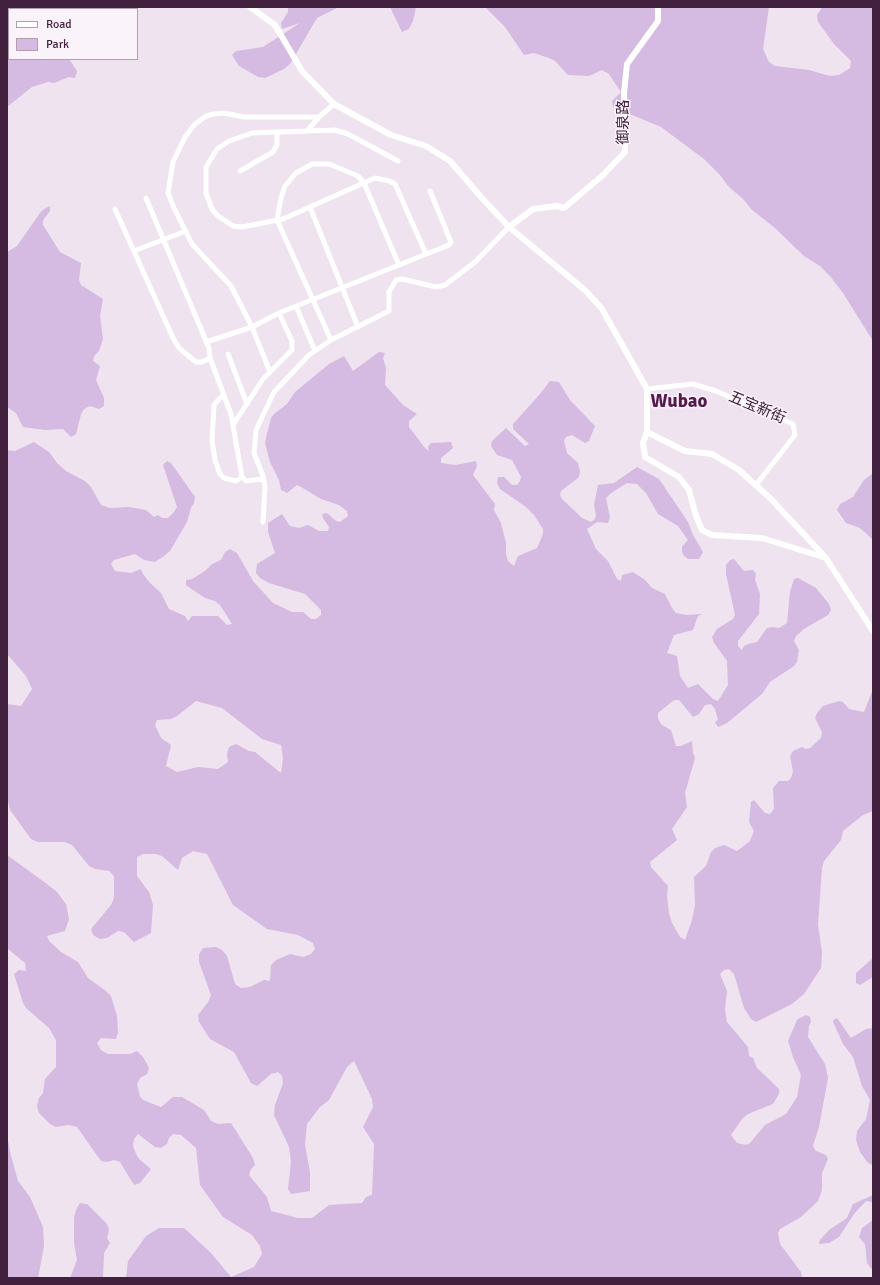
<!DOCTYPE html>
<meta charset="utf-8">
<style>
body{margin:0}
#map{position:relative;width:880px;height:1285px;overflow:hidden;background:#eee3ef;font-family:Signika,sans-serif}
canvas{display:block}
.frame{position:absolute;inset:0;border:8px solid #42213e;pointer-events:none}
.legend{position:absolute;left:8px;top:8px;width:130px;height:52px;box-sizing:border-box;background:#faf4fa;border:1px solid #b0a0af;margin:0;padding:5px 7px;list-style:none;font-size:12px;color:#42213e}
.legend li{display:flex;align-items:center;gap:8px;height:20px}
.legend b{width:20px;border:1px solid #b0a0af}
</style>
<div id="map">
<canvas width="880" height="1285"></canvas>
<div class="frame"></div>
<ul class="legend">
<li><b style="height:5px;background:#fff"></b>Road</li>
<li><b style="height:11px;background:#d5bae2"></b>Park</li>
</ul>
</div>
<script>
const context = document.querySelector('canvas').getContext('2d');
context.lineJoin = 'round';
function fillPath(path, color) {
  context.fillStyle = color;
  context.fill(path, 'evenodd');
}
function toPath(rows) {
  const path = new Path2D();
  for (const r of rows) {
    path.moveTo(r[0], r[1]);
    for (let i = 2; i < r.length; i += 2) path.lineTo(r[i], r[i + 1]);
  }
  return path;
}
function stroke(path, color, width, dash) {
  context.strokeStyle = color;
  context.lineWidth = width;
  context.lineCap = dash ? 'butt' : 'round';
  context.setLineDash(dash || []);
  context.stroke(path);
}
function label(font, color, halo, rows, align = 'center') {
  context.font = font + ' Signika,"Noto Sans SC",sans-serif';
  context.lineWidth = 3;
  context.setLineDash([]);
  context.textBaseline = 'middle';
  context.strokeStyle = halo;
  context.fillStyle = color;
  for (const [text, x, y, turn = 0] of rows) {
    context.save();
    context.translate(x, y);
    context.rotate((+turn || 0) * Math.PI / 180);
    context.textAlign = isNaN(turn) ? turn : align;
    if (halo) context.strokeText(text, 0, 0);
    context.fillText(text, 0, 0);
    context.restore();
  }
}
fillPath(toPath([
 [7,7,89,7,90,9,9,9,9,59,69,59,77,71,75,78,69,77,54,83,48,82,32,87,7,107],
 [288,7,339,7,317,18,290,64,284,69,265,78,258,77,239,66,232,55,236,51,263,47,300,23,282,29,281,23,288,12],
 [390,7,416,7,413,21,409,29,402,32],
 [485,7,769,7,763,49,769,62,775,66,809,70,830,76,839,75,850,68,851,61,834,44,818,22,817,15,821,9,822,7,872,7,873,341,843,293,830,276,820,266,804,256,775,228,752,210,743,199,728,186,720,175,704,159,661,127,613,107,612,101,621,92,609,74,602,70,589,76,568,75,555,61,549,58,534,53,524,55,505,27],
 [50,206,50,211,43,220,43,225,60,252,81,263,79,280,81,285,103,299,100,316,103,339,99,351,94,356,93,361,100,366,96,380,104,398,104,406,99,409,90,406,84,409,81,414,76,434,71,437,63,429,45,430,23,427,16,413,7,407,7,252,17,246,40,213,44,209],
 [379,352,385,353,383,358,386,368,385,385,403,405,417,414,409,421,409,427,425,448,429,451,428,447,431,443,451,442,453,448,441,458,441,463,456,465,476,461,477,466,473,475,495,504,494,510,501,523,506,543,506,554,508,561,514,566,518,556,537,548,543,534,543,529,534,515,526,507,500,489,497,483,498,477,504,477,512,485,517,485,520,481,521,477,512,460,497,455,491,446,492,441,506,428,525,446,529,444,513,429,513,424,540,394,550,381,559,382,570,400,595,426,589,441,585,443,572,435,566,437,564,441,567,453,578,463,580,471,579,477,561,491,560,495,562,499,582,518,591,522,595,519,596,515,594,505,598,485,614,483,637,467,659,479,688,522,693,535,703,552,699,559,688,559,684,556,682,552,682,547,688,540,678,526,658,514,646,493,637,484,627,483,611,493,606,498,610,517,608,523,597,522,587,529,596,549,608,561,617,579,621,581,622,575,633,572,645,580,652,588,665,594,672,608,676,613,687,615,702,614,698,616,693,630,674,635,667,653,677,656,680,676,688,688,698,684,713,699,718,701,728,685,727,661,714,643,712,637,717,629,733,619,735,615,726,574,726,565,730,560,734,559,744,571,753,570,756,574,755,580,760,594,759,614,738,641,738,646,742,650,744,646,748,644,757,642,767,628,773,627,779,628,787,623,790,592,794,579,798,578,816,588,829,604,831,610,828,615,804,629,796,636,794,641,799,650,797,662,794,666,770,682,762,694,727,723,718,727,715,722,718,720,715,709,711,704,705,705,699,714,693,717,679,700,674,700,658,713,658,719,662,725,671,730,676,746,681,746,692,741,693,753,695,758,685,793,687,807,672,829,677,840,650,862,651,867,668,886,667,896,669,913,672,923,680,937,685,940,692,920,695,905,694,877,706,866,711,852,715,848,724,845,737,851,750,841,754,831,749,822,751,802,754,800,765,813,770,814,774,809,773,788,779,781,788,781,791,778,793,772,790,756,793,751,802,747,806,749,810,748,821,738,822,732,815,718,817,713,823,706,839,701,843,702,849,709,864,712,873,689,873,811,863,815,843,831,841,840,824,861,822,868,818,924,822,953,821,968,804,994,792,1004,756,1022,751,1019,744,1008,734,974,729,969,724,970,720,974,727,991,725,1010,727,1022,748,1047,749,1056,753,1058,757,1068,779,1089,779,1094,773,1104,748,1114,742,1119,731,1135,737,1143,746,1145,750,1143,765,1125,786,1114,797,1097,801,1075,793,1057,788,1041,797,1020,800,1018,806,1015,810,1017,811,1022,809,1026,808,1037,825,1064,828,1078,819,1127,813,1146,816,1151,826,1155,828,1159,822,1173,822,1190,818,1201,801,1217,780,1229,778,1233,780,1244,801,1272,802,1278,126,1278,128,1261,146,1236,159,1228,184,1228,211,1253,231,1277,254,1267,262,1254,260,1246,252,1235,223,1217,200,1185,196,1148,181,1135,173,1134,169,1138,167,1144,161,1148,155,1147,138,1134,134,1139,133,1146,136,1154,139,1159,151,1169,140,1183,134,1185,120,1162,114,1160,107,1162,101,1161,77,1127,69,1125,56,1127,50,1124,39,1113,37,1106,39,1098,43,1093,45,1079,56,1067,56,1040,49,1028,26,1008,23,1003,14,974,19,970,26,971,25,963,7,948,7,855,47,884,57,892,66,904,69,919,65,931,47,936,49,941,61,952,78,962,88,978,106,991,111,996,117,1016,118,1033,116,1039,101,1038,97,1043,101,1050,108,1054,130,1054,137,1051,143,1057,149,1068,147,1074,140,1078,137,1084,140,1096,143,1100,161,1107,173,1097,182,1097,204,1110,211,1121,218,1124,231,1123,253,1158,255,1165,251,1169,249,1175,267,1197,271,1211,298,1218,312,1218,329,1205,362,1203,366,1197,372,1195,374,1144,363,1127,373,1107,372,1099,354,1061,347,1067,329,1100,320,1107,307,1124,305,1145,310,1172,310,1191,291,1194,288,1189,291,1162,289,1147,274,1115,275,1105,283,1083,282,1076,278,1072,271,1074,257,1086,251,1083,234,1052,210,1039,199,1022,198,1015,208,1002,211,995,199,962,199,954,203,948,216,947,222,950,227,956,235,984,241,988,250,987,264,980,270,981,271,965,276,960,290,954,303,957,311,954,315,949,313,943,298,935,267,929,233,905,207,854,193,851,182,858,178,870,162,856,156,854,143,854,137,857,137,876,149,892,153,905,151,933,134,942,124,932,118,931,107,938,100,939,93,935,91,929,111,905,114,898,114,876,109,871,95,869,89,866,72,845,65,842,38,842,31,839,10,810,7,796,7,704,21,706,32,689,26,676,7,654,7,450,15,451,34,442,49,452,58,464,66,471,85,481,91,487,101,505,110,508,129,507,146,510,154,517,158,515,162,518,168,518,174,512,177,507,163,465,167,461,171,463,195,497,194,503,191,508,187,522,170,551,164,556,155,562,144,560,135,554,114,560,111,564,115,571,131,573,141,569,143,574,150,583,161,593,169,609,185,616,188,621,192,616,218,616,227,625,232,624,220,605,215,601,205,598,190,588,186,585,186,580,192,579,205,571,212,564,221,560,225,552,230,549,237,553,253,581,273,603,292,612,303,612,311,619,316,619,321,615,321,610,305,594,269,583,260,578,256,573,257,564,275,553,268,532,268,523,282,514,290,526,299,528,308,525,319,531,328,531,329,527,323,518,322,514,327,513,336,521,340,522,348,516,347,511,339,505,321,499,301,487,297,485,287,493,281,490,279,480,270,462,265,443,267,434,271,418,274,414,287,404,295,392,329,364,344,356,353,371],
 [196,701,222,708,262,739,281,745,283,758,281,773,255,752,249,751,236,744,229,747,227,754,228,762,218,769,198,767,177,772,166,766,171,745,161,738,155,725,157,720,171,719,177,716],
 [873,473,873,540,860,528,846,523,837,510,840,504,853,497,864,480],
 [873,958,873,977,860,985,856,983,856,973],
 [837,1018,851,1038,866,1029,873,1028,873,1165,868,1163,860,1152,856,1140,857,1131,866,1119,870,1100,862,1086,853,1057,843,1044,834,1024,833,1020],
 [7,1136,11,1156,18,1181,30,1197,43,1227,44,1246,38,1278,7,1278],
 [873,1195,873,1202,866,1201,854,1214,839,1237,829,1243,819,1244,820,1240,829,1230,847,1218,853,1204],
 [80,1203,87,1204,107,1224,109,1230,107,1238,110,1243,104,1253,103,1278,70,1278,77,1260,74,1243,74,1218,76,1210],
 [873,1220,873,1271,867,1263,865,1244,859,1237,862,1228]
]), '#d5bae2');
stroke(toPath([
 [307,131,319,117,334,104],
 [398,161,348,134,335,130,252,133,229,141,217,149,206,167,206,193,212,209,218,216,233,226,242,227,283,219,375,178,389,181,395,184,426,254],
 [240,171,273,152,277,145,277,132],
 [146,198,209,348,210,358,231,414,242,477,246,481,263,479],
 [310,207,358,327],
 [115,209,173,338,179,348,196,362,202,362,210,358],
 [134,251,186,231],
 [296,306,315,351],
 [331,340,277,220,281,198,285,186,296,173,312,164,329,164,358,176,364,183,399,265],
 [206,342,252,327,279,313,449,245,451,242,430,191],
 [228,354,247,404],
 [270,372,252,327,231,286,192,244,174,208,168,193,173,162,185,137,195,124,206,116,214,114,224,113,244,117,319,117],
 [647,389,693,384,716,391,793,424,795,435,756,485],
 [224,395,220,398,214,405,212,441,215,460,220,474,224,478,236,481,242,477],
 [233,425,263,379,292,350,292,341,279,313],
 [263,522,265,487,263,476,254,453,256,430,274,392,309,355,331,340,389,311,389,292,396,280,402,279,436,287,445,285,475,262,509,227]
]), '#fff', 5);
stroke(toPath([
 [250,7,275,25,302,71,334,104,391,135,426,146,450,161,481,197,509,227,586,291,602,309,647,389,647,432,643,443,645,457,679,477,689,490,696,516,702,530,712,535,762,538,826,558,873,631],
 [509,227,533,209,557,206,564,208,603,175,625,152,624,93,627,64,658,21,658,7],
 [647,432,685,451,712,454,739,470,771,499,825,557]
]), '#fff', 6);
label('15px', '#42213e', '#faf4fa', [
 ["御泉路",624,122,-90],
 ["五宝新街",757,408,23]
]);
label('bold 19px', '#571a4d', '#faf4fa', [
 ["Wubao",679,402]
]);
</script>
